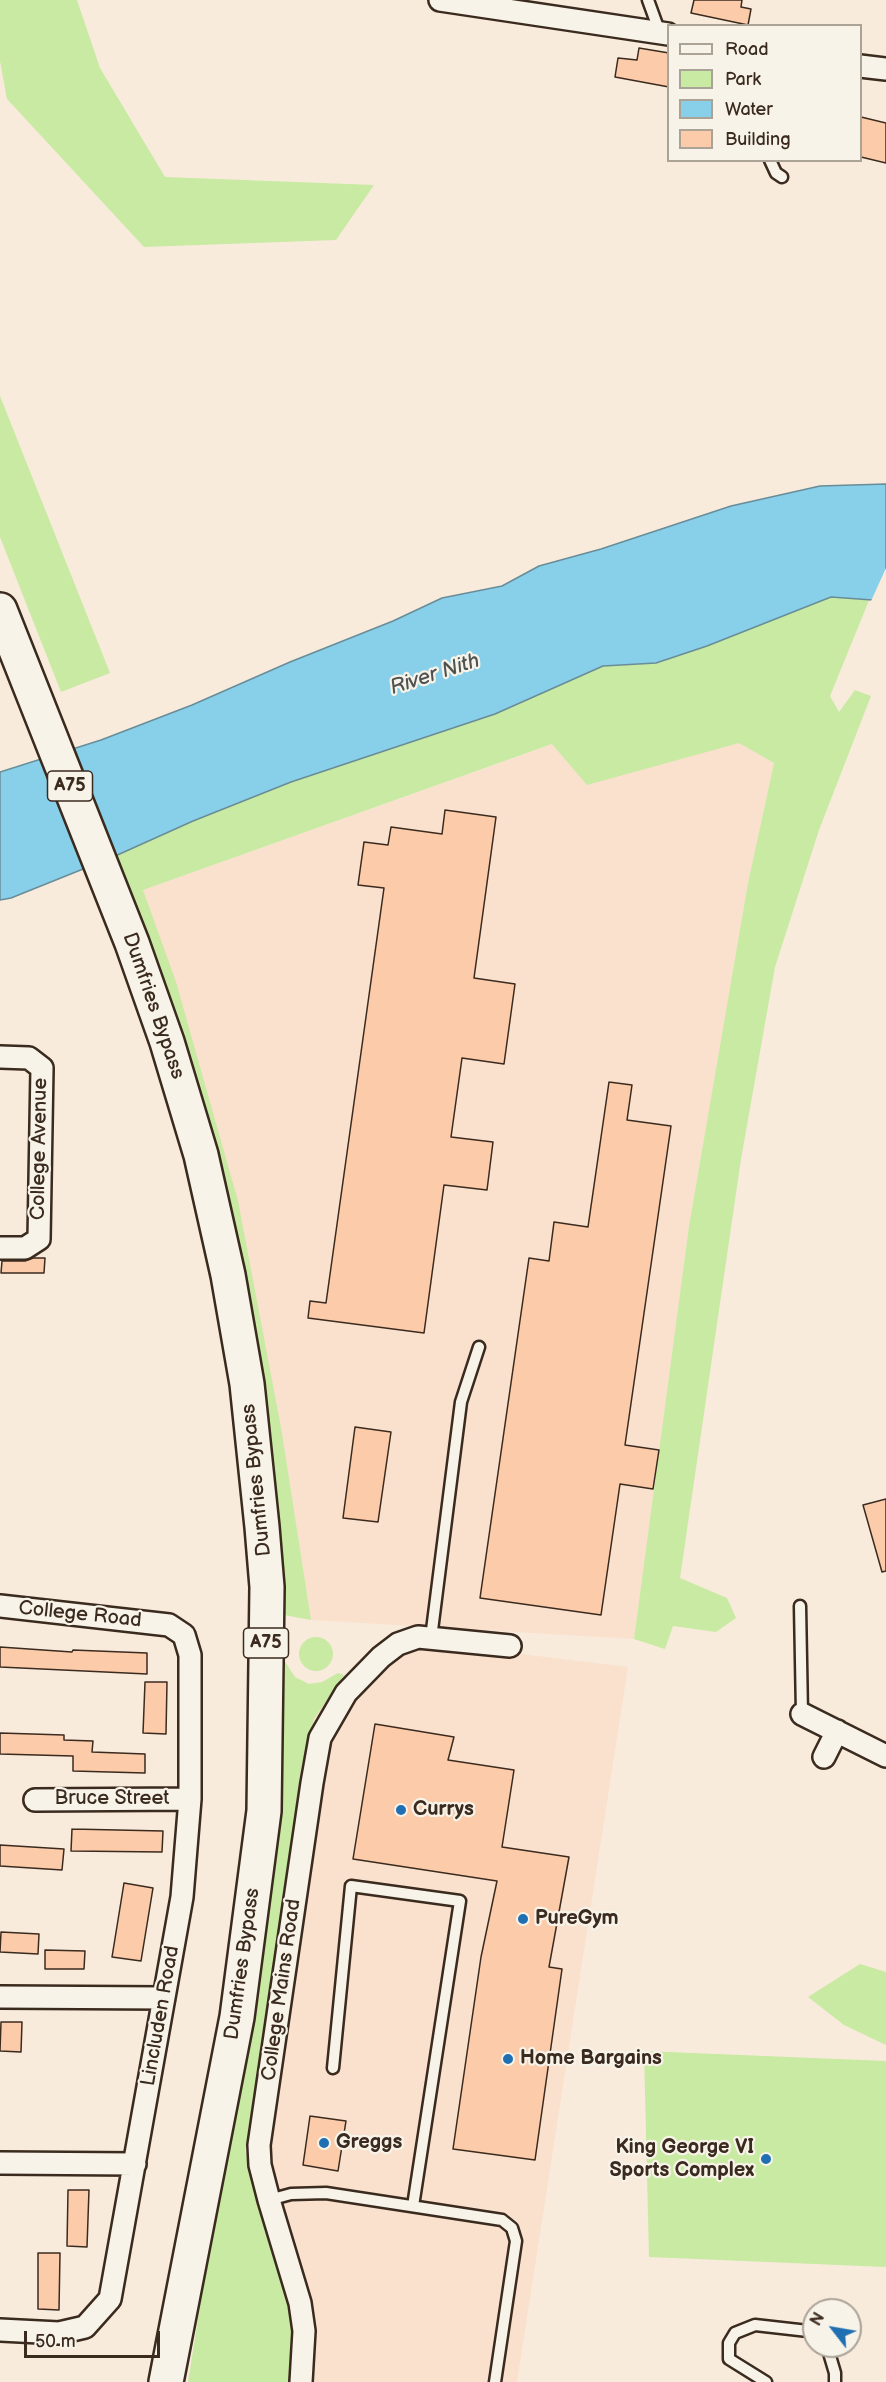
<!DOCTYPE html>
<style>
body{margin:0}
#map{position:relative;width:886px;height:2382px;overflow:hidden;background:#f8ebdc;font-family:"Balsamiq Sans",sans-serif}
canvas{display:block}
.legend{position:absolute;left:667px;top:24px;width:195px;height:138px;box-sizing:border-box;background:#f7f3e8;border:2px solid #aca397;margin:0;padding:8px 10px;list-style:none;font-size:18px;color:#3b2a1e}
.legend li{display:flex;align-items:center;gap:12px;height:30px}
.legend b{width:30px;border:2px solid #aca397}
.north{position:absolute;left:802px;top:2298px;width:60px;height:60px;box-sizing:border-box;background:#f7f3e8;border:2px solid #aca397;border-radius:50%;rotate:301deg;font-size:16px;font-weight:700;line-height:24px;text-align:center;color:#3b2a1e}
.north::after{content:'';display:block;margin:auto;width:21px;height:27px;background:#1f6fb2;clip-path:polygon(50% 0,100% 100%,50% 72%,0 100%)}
.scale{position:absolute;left:24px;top:2331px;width:136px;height:27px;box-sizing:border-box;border:3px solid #3b2a1e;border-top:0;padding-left:8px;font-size:18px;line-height:21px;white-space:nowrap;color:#3b2a1e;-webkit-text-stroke:4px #f7f3e8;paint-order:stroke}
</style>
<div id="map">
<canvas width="886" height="2382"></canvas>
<ul class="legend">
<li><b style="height:8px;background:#f7f3e8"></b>Road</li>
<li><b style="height:16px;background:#c8eaa2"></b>Park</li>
<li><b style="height:16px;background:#88cfe9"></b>Water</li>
<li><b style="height:16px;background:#fbcbaa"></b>Building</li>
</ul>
<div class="north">N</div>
<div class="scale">50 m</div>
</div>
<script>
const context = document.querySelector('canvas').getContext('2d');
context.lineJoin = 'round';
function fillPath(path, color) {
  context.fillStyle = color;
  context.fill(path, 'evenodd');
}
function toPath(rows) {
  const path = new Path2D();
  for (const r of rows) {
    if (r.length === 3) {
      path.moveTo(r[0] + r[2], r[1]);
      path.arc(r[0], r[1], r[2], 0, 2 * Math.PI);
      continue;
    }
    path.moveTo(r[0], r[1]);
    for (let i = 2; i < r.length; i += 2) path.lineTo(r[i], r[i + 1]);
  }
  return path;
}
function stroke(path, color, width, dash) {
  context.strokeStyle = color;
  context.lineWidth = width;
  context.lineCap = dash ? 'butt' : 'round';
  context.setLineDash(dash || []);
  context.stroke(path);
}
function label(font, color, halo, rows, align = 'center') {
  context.font = font + ' "Balsamiq Sans",sans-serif';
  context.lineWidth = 4.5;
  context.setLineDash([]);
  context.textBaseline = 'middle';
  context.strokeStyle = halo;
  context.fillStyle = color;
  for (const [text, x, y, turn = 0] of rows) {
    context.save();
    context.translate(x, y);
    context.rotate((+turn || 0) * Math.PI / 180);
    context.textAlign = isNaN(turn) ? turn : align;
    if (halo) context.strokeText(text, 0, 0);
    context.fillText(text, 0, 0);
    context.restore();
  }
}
fillPath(toPath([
 [739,742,774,763,748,883,689,1226,634,1639,311,1620,282,1433,143,890,553,744,588,784],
 [380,1641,456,1646,628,1667,517,2382,290,2382,293,2355,245,2151,270,2001,301,1769,308,1740,314,1719,331,1692,344,1675]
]), '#f9e1cd');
fillPath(toPath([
 [0,0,77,0,100,68,165,177,374,185,336,240,144,247,7,99,0,61],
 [0,396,110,673,61,692,0,537],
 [831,596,870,598,830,696,839,712,855,690,871,696,819,830,775,967,741,1159,680,1578,727,1598,736,1618,716,1632,673,1626,665,1649,634,1639,689,1226,748,883,774,763,739,743,587,785,552,744,143,890,176,982,238,1201,282,1433,311,1620,284,1615,279,1532,113,857,193,821,291,782,495,714,603,666,657,663,707,646],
 [316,1654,17],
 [284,1660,295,1677,309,1684,322,1682,338,1673,344,1675,314,1719,301,1769,270,2001,245,2151,291,2313,293,2355,290,2382,188,2382,217,2199,239,2099,256,2010,281,1804],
 [860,1964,886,1972,886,2045,844,2025,808,1997],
 [644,2051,886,2061,886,2267,649,2257]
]), '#c8eaa2');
const water = toPath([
 [886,484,886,601,831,597,707,646,656,663,603,666,495,714,291,782,193,821,113,857,11,898,0,900,0,772,101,740,192,705,290,662,393,621,442,598,502,586,539,566,601,549,731,506,820,486,886,484]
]);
fillPath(water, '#88cfe9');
stroke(water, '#698d98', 1.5);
fillPath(toPath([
 [886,568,886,604,871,601]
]), '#f8ebdc');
const building = toPath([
 [694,0,742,0,741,7,751,9,748,25,691,13,694,0],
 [639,48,669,53,669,87,615,77,618,58,637,60,639,48],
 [861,117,886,123,886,163,861,157,861,117],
 [445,810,496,817,474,978,515,984,504,1064,462,1058,451,1137,493,1142,487,1190,444,1185,424,1333,308,1318,310,1301,326,1303,384,888,358,885,364,842,388,845,391,827,442,834,445,810],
 [609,1082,632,1085,627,1120,671,1126,625,1445,659,1450,653,1489,620,1484,601,1615,480,1598,529,1258,549,1261,554,1222,588,1227,609,1082],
 [33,1258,45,1258,44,1273,1,1273,2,1261,25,1261,33,1258],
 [355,1427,391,1432,378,1522,343,1518,355,1427],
 [886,1499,886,1571,882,1572,863,1505,886,1499],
 [0,1647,72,1652,73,1650,147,1653,147,1674,0,1667,0,1647],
 [145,1682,167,1682,166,1734,143,1733,145,1682],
 [375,1724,454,1737,448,1760,514,1770,502,1847,569,1857,549,1967,562,1969,535,2160,453,2149,481,1957,497,1881,353,1859,375,1724],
 [0,1733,64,1735,64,1740,93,1741,92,1752,145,1754,145,1773,73,1771,73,1756,0,1754,0,1733],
 [72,1829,163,1831,162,1852,71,1851,72,1829],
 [0,1845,64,1849,62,1870,0,1866,0,1845],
 [124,1883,153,1888,141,1961,112,1957,124,1883],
 [1,1932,39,1934,38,1954,0,1952,1,1932],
 [45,1950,85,1951,84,1969,45,1969,45,1950],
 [1,2022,22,2022,21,2052,0,2051,1,2022],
 [310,2116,346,2121,338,2171,303,2165,310,2116],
 [68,2190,89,2190,87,2247,67,2246,68,2190],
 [38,2253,60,2253,59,2310,38,2309,38,2253]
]);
fillPath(building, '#fbcbaa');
stroke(building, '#3b2a1e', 1.5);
const lane = toPath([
 [648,0,660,33],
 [770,160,776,173,782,177],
 [800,1606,802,1714],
 [431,1638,461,1402,479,1347],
 [333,2068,351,1886,460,1901,413,2206],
 [269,2200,291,2194,326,2193,502,2220,512,2228,516,2241,495,2382],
 [827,2346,835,2373,835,2382],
 [766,2382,729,2359,729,2343,735,2333,755,2325,808,2331,814,2334]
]);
const street = toPath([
 [440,0,668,34],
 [860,66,886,69],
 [0,1057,29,1058,42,1068,39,1239,25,1248,0,1248],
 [0,1606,169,1625,184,1635,190,1655,190,1799,182,1897,110,2299,85,2327,59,2333,0,2330],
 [802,1714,886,1756],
 [824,1757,837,1731],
 [35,1800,190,1799],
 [0,1997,164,1998],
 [0,2163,135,2164],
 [301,2382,304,2331,300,2303,269,2200,260,2165,259,2145,312,1783,320,1738,346,1693,381,1657,398,1644,418,1637,510,1646]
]);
const highway = toPath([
 [0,610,132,943,167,1042,201,1155,228,1275,247,1384,262,1527,267,1587,264,1811,237,2017,166,2382]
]);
stroke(lane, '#3b2a1e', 15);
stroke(street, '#3b2a1e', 26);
stroke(highway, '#3b2a1e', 38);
stroke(lane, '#f7f3e8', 10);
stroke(street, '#f7f3e8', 21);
stroke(highway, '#f7f3e8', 33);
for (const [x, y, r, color] of [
 [401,1810,6,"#1f6fb2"],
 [523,1919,6,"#1f6fb2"],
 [508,2059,6,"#1f6fb2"],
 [324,2143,6,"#1f6fb2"],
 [766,2159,6,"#1f6fb2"]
]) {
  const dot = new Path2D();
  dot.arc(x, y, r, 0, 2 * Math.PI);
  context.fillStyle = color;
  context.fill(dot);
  stroke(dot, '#f7f3e8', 2);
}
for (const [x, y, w] of [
 [70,786,45],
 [266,1643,45]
]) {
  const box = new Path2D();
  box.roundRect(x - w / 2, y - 15, w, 30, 4.5);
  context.fillStyle = '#f7f3e8';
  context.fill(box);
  stroke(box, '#3b2a1e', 1.5);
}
label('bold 18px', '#3b2a1e', null, [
 ["A75",70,786],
 ["A75",266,1643]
]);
label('20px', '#3b2a1e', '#f7f3e8', [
 ["Dumfries Bypass",153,1006,71],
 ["College Avenue",40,1149,-89],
 ["Dumfries Bypass",257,1480,-96],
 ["College Road",80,1615,6],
 ["Bruce Street",112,1799],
 ["Dumfries Bypass",243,1964,-82],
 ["College Mains Road",282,1990,-82],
 ["Lincluden Road",161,2016,-80]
]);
label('bold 20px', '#3b2a1e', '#f7f3e8', [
 ["Currys",413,1810],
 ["PureGym",535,1919],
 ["Home Bargains",520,2059],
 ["Greggs",336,2143],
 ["King George VI",754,2148,"right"],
 ["Sports Complex",754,2171,"right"]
], 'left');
label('italic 21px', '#4e5351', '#f7f3e8', [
 ["River Nith",435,675,-18]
]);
</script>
